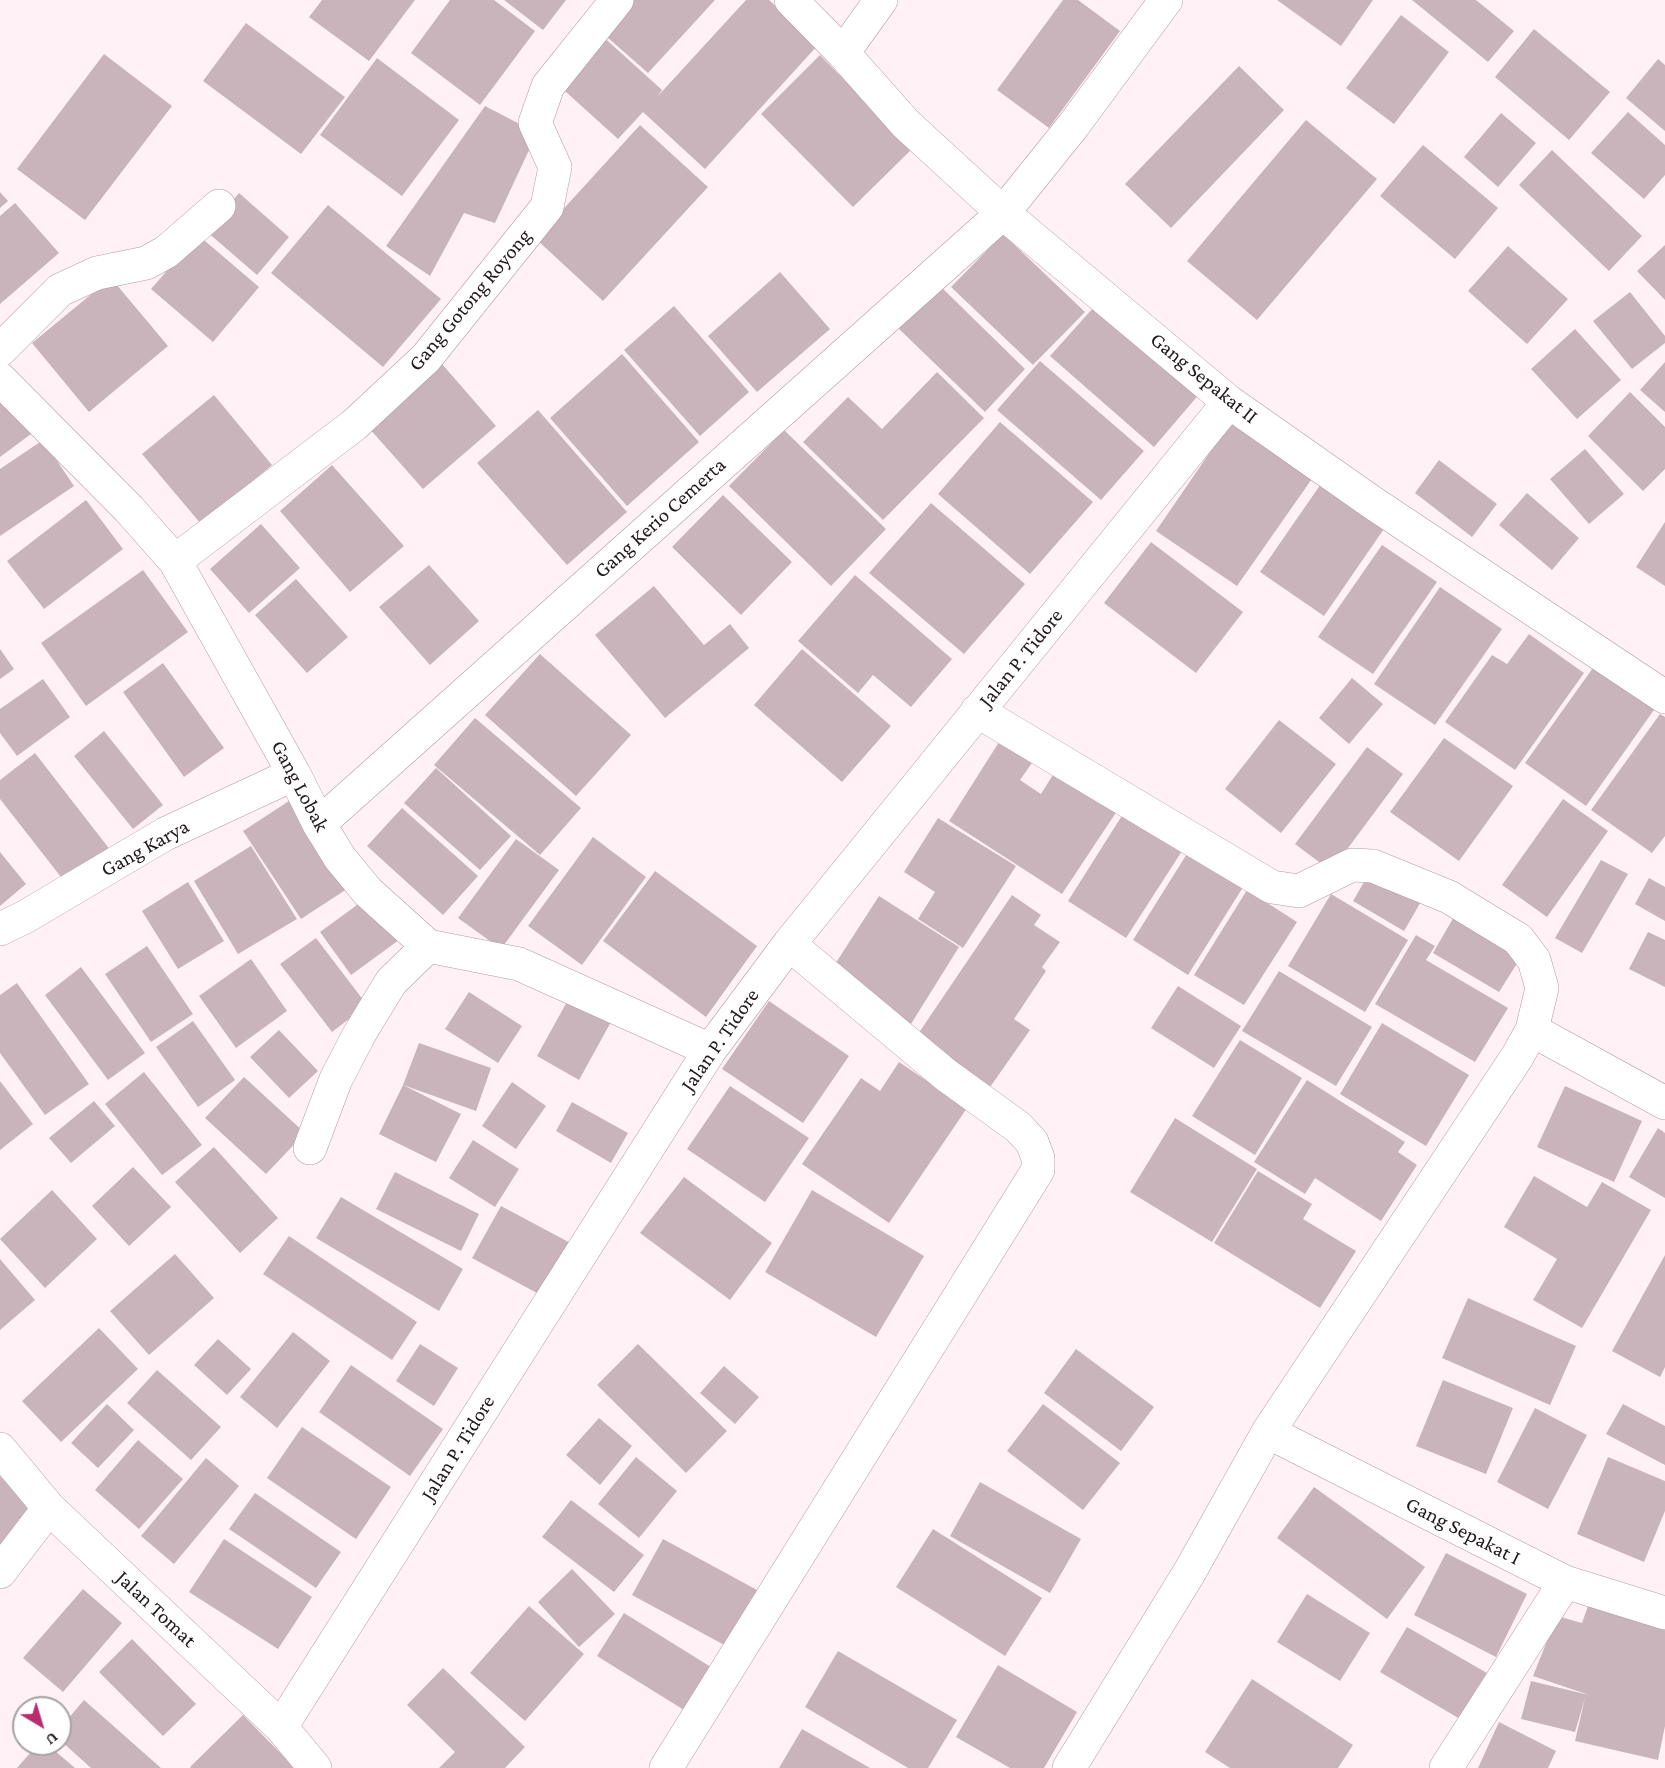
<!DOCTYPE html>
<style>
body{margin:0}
#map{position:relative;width:1665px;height:1768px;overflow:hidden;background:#fff1f5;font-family:"Crimson Pro",serif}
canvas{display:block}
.north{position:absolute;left:12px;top:1696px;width:60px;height:60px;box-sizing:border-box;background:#fff;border:2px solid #a6a3a4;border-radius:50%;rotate:142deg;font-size:16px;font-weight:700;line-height:24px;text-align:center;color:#21191b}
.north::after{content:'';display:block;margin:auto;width:21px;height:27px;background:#b72e6e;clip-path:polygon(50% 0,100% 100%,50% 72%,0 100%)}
</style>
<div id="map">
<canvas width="1665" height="1768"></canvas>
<div class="north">U</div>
</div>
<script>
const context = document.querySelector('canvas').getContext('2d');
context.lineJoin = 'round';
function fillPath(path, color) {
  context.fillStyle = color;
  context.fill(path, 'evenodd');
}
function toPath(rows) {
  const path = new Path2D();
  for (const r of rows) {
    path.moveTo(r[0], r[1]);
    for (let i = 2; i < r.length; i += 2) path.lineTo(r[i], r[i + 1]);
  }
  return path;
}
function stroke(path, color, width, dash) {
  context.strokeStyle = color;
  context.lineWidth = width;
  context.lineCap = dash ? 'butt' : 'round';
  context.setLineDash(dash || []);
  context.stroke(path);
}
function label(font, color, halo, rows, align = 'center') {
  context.font = font + ' "Crimson Pro",serif';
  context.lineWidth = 5;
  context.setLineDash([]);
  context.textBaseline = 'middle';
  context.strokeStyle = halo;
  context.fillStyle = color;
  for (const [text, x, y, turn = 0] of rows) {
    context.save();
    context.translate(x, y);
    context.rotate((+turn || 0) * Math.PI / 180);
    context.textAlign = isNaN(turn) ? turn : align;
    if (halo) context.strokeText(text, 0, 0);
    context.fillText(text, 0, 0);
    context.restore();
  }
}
fillPath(toPath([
 [322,0,415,0,369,61,309,17],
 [450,0,494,0,535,31,480,105,411,53],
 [504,0,566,0,543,30],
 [627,0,715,0,648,73,599,30],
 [746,0,769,0,818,45,705,169,643,112,618,139,555,82,599,33,662,90,657,97],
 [1063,0,1078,0,1120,31,1049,128,997,90],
 [1277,0,1373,0,1341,46],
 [1412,0,1476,0,1514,31,1488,62],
 [1401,15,1449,52,1394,124,1346,88],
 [246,23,345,97,301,154,203,81],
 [1534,29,1610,92,1569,140,1495,77],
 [104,54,172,106,85,220,17,169],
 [820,55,912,149,853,207,761,114],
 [377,58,459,120,402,196,320,135],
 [1658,59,1665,65,1665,131,1626,98],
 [1239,66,1284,110,1171,228,1125,184],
 [485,106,537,133,495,223,464,213,430,276,386,246],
 [1628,112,1665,145,1665,175,1644,199,1591,153],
 [1501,113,1536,143,1498,187,1464,157],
 [1306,120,1377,179,1257,320,1187,261],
 [640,125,708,187,603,301,536,239],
 [1423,145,1498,208,1455,259,1380,196],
 [1552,150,1642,236,1609,271,1519,185],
 [0,192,8,201,0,208],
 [239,193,289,237,257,275,206,231],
 [15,203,59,253,0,304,0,216],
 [328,205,441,299,383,367,271,273],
 [1003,234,1085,312,1033,365,951,287],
 [198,235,259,287,213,342,151,289],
 [1665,245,1665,300,1637,271],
 [1508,246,1568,299,1527,344,1468,291],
 [780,272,830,329,757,392,708,336],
 [111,278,168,346,89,412,32,343],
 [938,284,1025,369,985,412,897,327],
 [1630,292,1665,336,1665,343,1632,369,1593,321],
 [674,306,749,392,700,436,624,350],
 [1093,308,1201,392,1154,447,1050,356],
 [1575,329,1621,380,1577,419,1531,369],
 [622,354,699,442,627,506,550,418],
 [1040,361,1144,451,1101,500,997,410],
 [1665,362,1665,412,1640,390],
 [442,364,496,426,423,489,369,428],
 [937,372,984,418,883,520,803,442,848,397,882,429],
 [1630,392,1665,427,1665,469,1643,491,1588,436],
 [0,393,31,434,0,457],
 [214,395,272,465,201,524,142,454],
 [538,410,627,512,567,565,477,463],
 [1234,417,1316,473,1237,586,1156,531],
 [1000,422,1093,502,1030,574,938,494],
 [784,430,886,529,831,586,729,486],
 [43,440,74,486,0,536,0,469],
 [1585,449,1624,494,1589,524,1550,479],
 [1439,460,1497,504,1472,537,1415,493],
 [332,465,404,546,350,592,280,511],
 [1325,478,1388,523,1324,616,1260,572],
 [1527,493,1579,538,1552,570,1499,525],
 [723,495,792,562,741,615,672,547],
 [86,500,123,549,44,609,7,561],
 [931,503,1025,584,964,654,869,573],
 [1665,522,1665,586,1636,567],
 [261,524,300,568,249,613,210,569],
 [1151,542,1243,612,1196,673,1104,603],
 [1382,545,1437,582,1373,674,1318,637],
 [429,565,479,621,430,665,379,607],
 [143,570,188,632,86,706,41,643],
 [855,575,952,659,911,707,873,675,858,693,798,641],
 [296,579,348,637,307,673,255,615],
 [654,586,704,645,730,624,749,648,665,718,595,635],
 [1440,587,1502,629,1435,725,1374,684],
 [1529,634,1584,673,1515,770,1445,722,1492,655,1507,664],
 [0,649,14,669,0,679],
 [802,649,891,726,842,782,754,705],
 [540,654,631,735,576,796,485,715],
 [163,663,224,748,184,777,123,692],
 [1595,665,1656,707,1586,806,1525,763],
 [1352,678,1383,704,1349,744,1319,718],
 [43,679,70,717,17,756,0,733,0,709],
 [1660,714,1665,717,1665,836,1652,853,1591,810],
 [475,718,581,808,540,855,434,765],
 [1279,720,1336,764,1281,833,1225,789],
 [104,731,163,805,133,829,74,756],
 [1006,731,1039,753,1020,780,1041,794,1059,765,1121,805,1062,894,949,821],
 [1444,738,1513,786,1459,861,1390,812],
 [1367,747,1403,774,1331,871,1295,844],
 [35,753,111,851,68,886,0,799,0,780],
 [436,768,511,836,480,870,404,803],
 [292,799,350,887,301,919,243,831],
 [1563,799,1608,831,1547,917,1502,885],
 [402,808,478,876,443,915,367,846],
 [1123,814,1182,851,1126,938,1068,901],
 [938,818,1016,866,963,948,918,919,935,892,904,872],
 [593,837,646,877,582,965,528,926],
 [516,839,559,870,501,949,458,918],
 [251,846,297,919,238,954,194,881],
 [1190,849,1245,884,1188,975,1133,940],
 [0,852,26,884,0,906],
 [1601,860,1628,874,1582,953,1555,938],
 [1371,870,1422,900,1404,931,1353,901],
 [655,871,757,946,706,1017,603,941],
 [1649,878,1665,887,1665,921,1635,904],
 [188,882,224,941,178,969,142,911],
 [1247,890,1297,922,1244,1005,1194,975],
 [1331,894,1408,940,1365,1012,1288,966],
 [1012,895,1041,915,1034,925,1060,942,1042,967,1046,971,1014,1019,1030,1030,988,1090,914,1040],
 [879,896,959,947,911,1024,830,972],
 [368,897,399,940,351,975,320,932],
 [1455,915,1523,954,1499,992,1433,953],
 [1648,932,1665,940,1665,987,1629,969],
 [1416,935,1435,946,1426,960,1508,1008,1475,1062,1375,1004],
 [316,938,367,1005,332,1032,280,964],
 [147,946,193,1014,151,1042,105,974],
 [251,959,287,1011,236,1048,199,996],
 [81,967,145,1053,108,1080,45,995],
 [1279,971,1372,1027,1336,1086,1242,1031],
 [17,983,89,1084,45,1115,0,1053,0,995],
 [1178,986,1241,1026,1214,1068,1151,1028],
 [469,992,522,1026,498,1063,445,1029],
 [569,998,611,1022,579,1080,537,1056],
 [769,1001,849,1056,803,1123,722,1069],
 [193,1021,235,1080,198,1107,156,1047],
 [1382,1023,1469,1075,1426,1146,1340,1094],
 [279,1030,318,1071,289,1098,250,1057],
 [1240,1040,1302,1078,1255,1155,1192,1116],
 [419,1043,491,1068,476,1111,403,1085],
 [899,1062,967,1108,889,1223,802,1164,861,1078,880,1091],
 [144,1072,202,1145,162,1175,105,1104],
 [244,1077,305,1133,266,1174,205,1118],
 [1307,1080,1405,1142,1398,1152,1417,1165,1381,1221,1315,1178,1305,1194,1254,1162],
 [0,1081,33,1124,0,1150],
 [512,1082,546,1106,516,1149,482,1126],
 [403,1085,461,1114,436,1162,379,1134],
 [730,1086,809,1138,765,1202,687,1149],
 [1565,1086,1642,1121,1614,1182,1537,1147],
 [94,1101,115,1126,71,1163,49,1138],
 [572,1102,628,1133,611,1163,556,1131],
 [1175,1118,1257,1169,1212,1242,1130,1192],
 [1658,1128,1665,1133,1665,1198,1629,1177],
 [473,1140,519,1169,495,1207,449,1178],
 [214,1147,278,1218,240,1253,175,1182],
 [133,1167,171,1207,129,1246,92,1206],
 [1258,1171,1312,1204,1303,1219,1356,1251,1320,1308,1214,1243],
 [395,1172,479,1214,461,1251,376,1209],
 [1534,1176,1587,1207,1602,1182,1651,1210,1582,1328,1533,1300,1557,1259,1504,1227],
 [684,1177,772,1243,730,1300,640,1233],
 [52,1190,97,1239,45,1288,0,1239],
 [812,1190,924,1256,876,1337,765,1272],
 [341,1197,463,1269,439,1311,316,1238],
 [501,1206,576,1246,548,1299,472,1258],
 [289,1236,417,1322,392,1360,263,1274],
 [175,1254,214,1298,149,1355,110,1311],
 [1665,1255,1665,1367,1660,1377,1612,1351],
 [0,1259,35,1300,0,1330],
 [1468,1298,1576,1346,1550,1405,1442,1358],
 [99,1328,138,1369,61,1442,22,1401],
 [293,1332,330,1361,277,1428,240,1397],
 [218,1339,251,1369,227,1395,194,1365],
 [420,1344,458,1368,434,1406,396,1381],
 [638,1344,727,1431,686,1473,597,1385],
 [1076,1349,1154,1407,1121,1451,1044,1393],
 [351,1365,443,1429,410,1476,319,1412],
 [724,1366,759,1397,735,1424,700,1393],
 [157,1370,221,1427,191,1460,127,1403],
 [1443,1380,1513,1408,1486,1474,1416,1446],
 [107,1404,134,1430,98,1468,71,1443],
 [1043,1404,1120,1463,1083,1510,1007,1451],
 [1623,1404,1665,1426,1665,1465,1606,1434],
 [1535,1408,1587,1435,1548,1509,1497,1482],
 [599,1418,632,1446,600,1485,566,1455],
 [302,1427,391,1487,356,1539,267,1478],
 [138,1440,183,1479,139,1529,95,1490],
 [636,1457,677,1491,639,1538,598,1504],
 [1608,1457,1665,1481,1665,1511,1644,1562,1577,1534],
 [206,1458,239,1486,174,1564,141,1536],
 [0,1476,38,1518,0,1552],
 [980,1482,1081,1539,1050,1593,950,1536],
 [1314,1487,1425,1567,1387,1619,1277,1538],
 [255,1493,341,1552,316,1588,229,1529],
 [571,1500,644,1555,614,1592,542,1537],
 [933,1529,1042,1598,1005,1656,896,1587],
 [224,1539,312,1597,278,1649,189,1592],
 [663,1539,759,1591,728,1647,632,1595],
 [1446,1553,1527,1594,1496,1657,1414,1615],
 [572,1569,615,1614,579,1647,538,1602],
 [83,1589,122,1623,63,1692,23,1658],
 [1307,1594,1370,1633,1340,1681,1277,1642],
 [529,1606,584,1654,525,1721,470,1673],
 [1588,1606,1665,1627,1665,1726,1658,1760,1575,1741,1585,1698,1575,1732,1521,1719,1531,1681,1589,1695,1533,1676,1557,1616,1582,1623],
 [624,1613,719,1672,692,1715,597,1656],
 [1407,1627,1487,1673,1460,1719,1380,1672],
 [132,1639,196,1704,163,1736,99,1672],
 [838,1651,957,1720,928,1768,908,1768,805,1707],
 [998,1665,1077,1712,1044,1768,1010,1768,956,1737],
 [443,1668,525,1747,505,1768,439,1768,455,1752,407,1705],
 [1252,1679,1353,1745,1338,1768,1230,1768,1205,1752],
 [84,1700,161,1768,91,1768,60,1740,60,1728],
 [243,1715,295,1768,191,1768,190,1767],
 [1499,1722,1556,1751,1548,1768,1478,1768],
 [802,1729,870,1768,779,1768],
 [38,1744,47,1744,75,1768,17,1768]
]), '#c9b4bb');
const street = toPath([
 [791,0,843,53,906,124,1003,213,1229,402,1373,503,1665,697],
 [843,53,881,0],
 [0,350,60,290,97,273,146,263,166,252,219,206],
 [0,379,129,509,175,561,294,774,319,824,340,858,368,892,428,946,519,964,710,1050],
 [175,561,354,425,426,358,547,207,555,167,535,123,548,86,617,0],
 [977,711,1272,887,1299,891,1352,865,1373,866,1449,897,1518,939,1534,960,1542,988,1532,1030,1517,1057,1268,1432,1189,1573,1069,1768],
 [319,824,1003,213,1073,126,1166,0],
 [0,929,25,917,165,834,294,774],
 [1532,1030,1665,1103],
 [310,1148,336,1079,360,1033,391,982,428,946],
 [1268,1432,1565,1582,1665,1613],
 [0,1449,49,1508,281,1727,315,1768],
 [0,1572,49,1508],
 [281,1727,710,1050,789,944,1229,402],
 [666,1768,1038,1170,1038,1158,1032,1142,1018,1127,946,1075,789,944],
 [1446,1768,1565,1582]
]);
stroke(street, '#b09ba2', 34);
stroke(street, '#fff', 33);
label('21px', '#21191b', '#fff', [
 ["Gang Gotong Royong",470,300,-50],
 ["Gang Sepakat II",1204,378,39],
 ["Gang Kerio Cemerta",660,518,-42],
 ["Jalan P. Tidore",1021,658,-51],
 ["Gang Lobak",300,786,62],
 ["Gang Karya",145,848,-29],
 ["Jalan P. Tidore",720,1040,-55],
 ["Jalan P. Tidore",458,1448,-58],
 ["Gang Sepakat I",1463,1531,27],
 ["Jalan Tomat",156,1609,43]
]);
</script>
